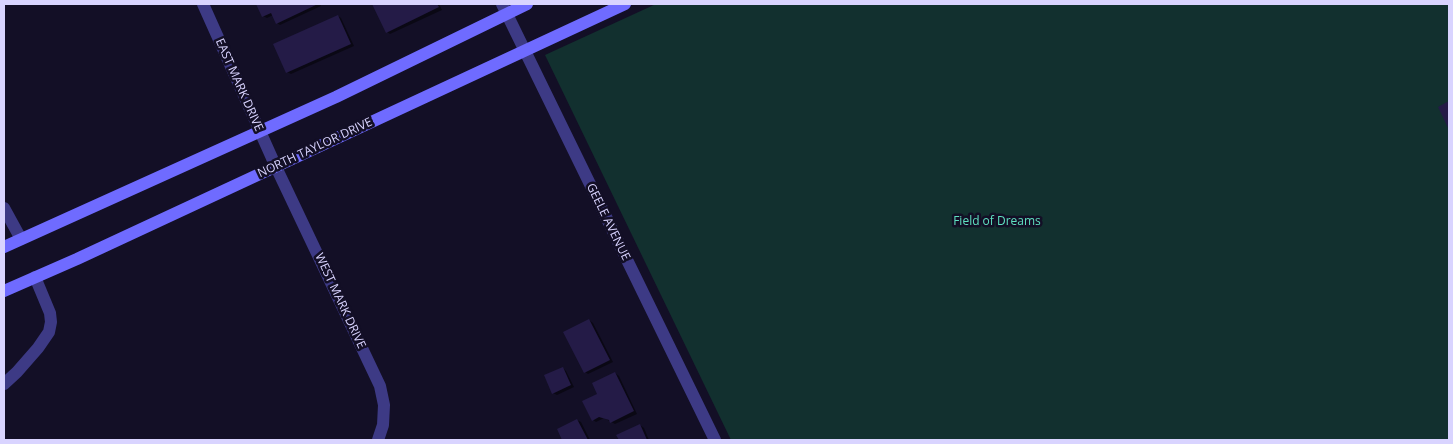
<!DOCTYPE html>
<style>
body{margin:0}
#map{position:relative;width:1453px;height:444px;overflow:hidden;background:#130f26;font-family:"Open Sans",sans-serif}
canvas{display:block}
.frame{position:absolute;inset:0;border:5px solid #d9d4ff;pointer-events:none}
</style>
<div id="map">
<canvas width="1453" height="444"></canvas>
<div class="frame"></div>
</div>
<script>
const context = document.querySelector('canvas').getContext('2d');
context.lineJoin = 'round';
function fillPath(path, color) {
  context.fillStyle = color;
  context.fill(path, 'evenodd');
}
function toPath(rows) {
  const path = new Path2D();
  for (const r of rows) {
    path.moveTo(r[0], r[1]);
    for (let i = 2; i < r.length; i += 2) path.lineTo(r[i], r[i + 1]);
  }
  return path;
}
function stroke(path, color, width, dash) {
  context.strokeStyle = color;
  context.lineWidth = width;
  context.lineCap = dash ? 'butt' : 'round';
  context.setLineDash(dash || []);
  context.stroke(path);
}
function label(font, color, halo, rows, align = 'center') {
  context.font = font + ' "Open Sans",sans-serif';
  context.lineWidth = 5;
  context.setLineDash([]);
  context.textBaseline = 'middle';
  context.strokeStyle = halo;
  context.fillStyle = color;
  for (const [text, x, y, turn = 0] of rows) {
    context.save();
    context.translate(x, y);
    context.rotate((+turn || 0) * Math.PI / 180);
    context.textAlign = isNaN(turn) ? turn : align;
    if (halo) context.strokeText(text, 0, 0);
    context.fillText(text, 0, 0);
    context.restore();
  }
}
fillPath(toPath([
 [656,4,1449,4,1449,440,731,440,545,55]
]), '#12302f');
fillPath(toPath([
 [257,4,320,4,321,6,280,25,277,23,273,15,267,18,263,16],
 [376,4,439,4,442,10,390,34,387,32,374,5],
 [338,16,341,18,354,46,291,74,287,72],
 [589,320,593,323,613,362,588,374,585,372],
 [563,368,566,371,574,387,557,395,553,393],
 [615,373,619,376,637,414,615,424,604,418,596,422,593,420,599,395],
 [577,420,581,422,590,440,563,440,558,429],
 [640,425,644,428,649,440,620,440,618,436]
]), '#0007');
fillPath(toPath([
 [256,4,318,4,276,24,271,13,262,17],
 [372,4,437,4,439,7,386,33],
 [338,15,351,44,286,73,273,44],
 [1449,101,1449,130,1438,107],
 [589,319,610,360,584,373,563,332],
 [563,367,571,385,552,394,544,375],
 [615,372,634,411,610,423,609,420,599,417,592,421,582,401,597,394,592,383],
 [577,419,588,440,562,440,557,429],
 [640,424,647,440,619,440,616,435]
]), '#241b47');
stroke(toPath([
 [203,4,276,167,380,386,384,405,383,425,378,440],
 [525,51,715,440],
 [4,208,21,239],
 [4,384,17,372,38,348,49,332,51,322,50,313,35,277]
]), '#3d3a85', 12);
stroke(toPath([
 [502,4,525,51]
]), '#3d3a85', 12);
stroke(toPath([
 [4,247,336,97,527,4],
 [4,291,77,259,625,4]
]), '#6f6bff', 12);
label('12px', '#d9d4ff', '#130f26', [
 ["EAST MARK DRIVE",239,85,66],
 ["NORTH TAYLOR DRIVE",315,148,-25],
 ["GEELE AVENUE",608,222,64],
 ["WEST MARK DRIVE",340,301,65]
]);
label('12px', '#5fe0c0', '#130f26', [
 ["Field of Dreams",997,222]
]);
</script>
